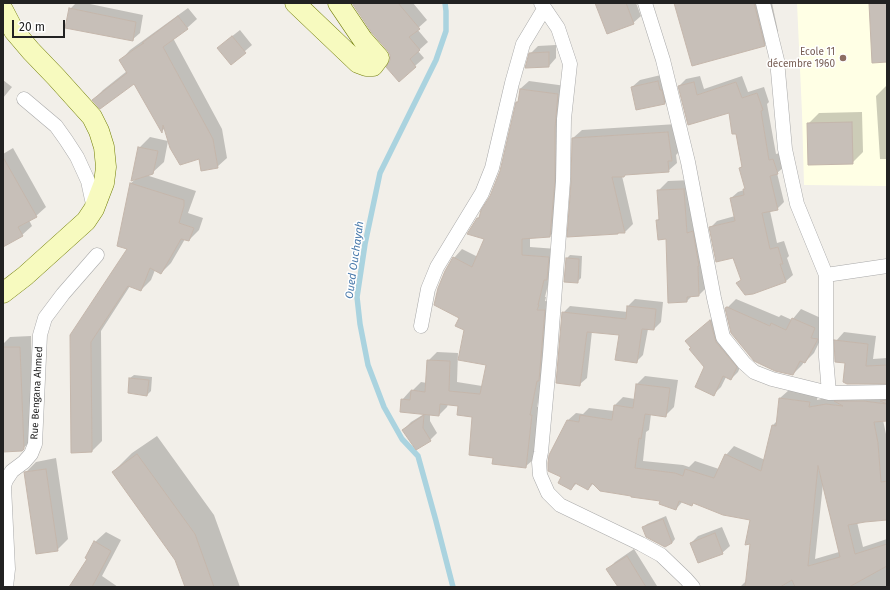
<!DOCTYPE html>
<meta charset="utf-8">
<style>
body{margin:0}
#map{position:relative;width:890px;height:590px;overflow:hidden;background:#f2efe9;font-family:"Fira Sans",sans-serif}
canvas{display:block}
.frame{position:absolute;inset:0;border:4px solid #222;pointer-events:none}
.scale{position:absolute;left:12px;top:20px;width:53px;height:18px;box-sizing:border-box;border:2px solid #222;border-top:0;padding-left:5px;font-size:12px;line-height:14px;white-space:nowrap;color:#222;-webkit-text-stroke:3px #fff;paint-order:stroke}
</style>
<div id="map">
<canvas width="890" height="590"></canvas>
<div class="frame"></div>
<div class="scale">20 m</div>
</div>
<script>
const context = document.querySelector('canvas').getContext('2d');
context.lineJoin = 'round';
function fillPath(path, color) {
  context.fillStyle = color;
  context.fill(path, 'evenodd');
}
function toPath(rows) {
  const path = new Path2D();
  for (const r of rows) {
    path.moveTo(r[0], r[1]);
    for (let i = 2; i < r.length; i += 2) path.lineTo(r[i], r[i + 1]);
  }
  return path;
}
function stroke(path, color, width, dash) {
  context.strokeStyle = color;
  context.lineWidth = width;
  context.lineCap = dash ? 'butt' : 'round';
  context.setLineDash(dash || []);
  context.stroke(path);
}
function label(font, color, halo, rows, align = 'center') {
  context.font = font + ' "Fira Sans",sans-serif';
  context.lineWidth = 3;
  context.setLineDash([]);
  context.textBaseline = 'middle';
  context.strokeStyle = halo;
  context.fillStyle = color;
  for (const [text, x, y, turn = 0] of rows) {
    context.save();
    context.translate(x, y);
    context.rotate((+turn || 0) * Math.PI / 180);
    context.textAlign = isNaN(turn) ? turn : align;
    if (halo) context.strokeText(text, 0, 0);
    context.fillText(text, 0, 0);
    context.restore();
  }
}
fillPath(toPath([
 [797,3,887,3,887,186,804,185,802,113]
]), '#ffffe5');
fillPath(toPath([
 [76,3,85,3,143,15,140,33,132,40,70,9],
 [353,3,413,3,427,20,417,29,428,42,418,51,424,58,399,80,391,60,391,54],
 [596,3,636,3,641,16,633,23],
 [675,3,772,3,778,31,764,45],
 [188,8,197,19,187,28,173,38,222,129,227,158,217,167,200,158,165,128,162,131,134,83,93,100,103,90,127,71,121,60,130,50],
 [240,30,252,45,231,63,226,41],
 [556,45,556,58,549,66,530,54,538,46],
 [665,74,672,96,665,103,632,87,640,80],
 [700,76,704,89,742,76,748,92,764,87,769,102,767,104,776,154,780,153,784,167,777,173,784,202,777,209,770,211,777,243,784,241,789,256,787,258,793,275,786,281,742,279,733,257,710,228,717,221,735,216,731,198,738,192,744,190,746,188,740,168,742,166,736,133,730,112,688,124,679,86,686,79],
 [3,80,12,87,3,98],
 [529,81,566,86,558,228,550,236,530,237,530,247,557,249,545,297,546,297,545,301,553,302,544,375,537,407,540,407,534,459,525,467,494,457,473,416,460,406,448,404,447,407,439,415,430,414,430,421,437,433,430,440,403,430,411,422,424,414,402,400,410,391,412,391,421,382,427,383,428,361,437,352,458,353,457,382,482,386,487,365,460,318,454,258,462,249,478,257,486,238,478,218,481,215,491,197,501,171,517,102,519,101,520,89],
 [887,85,887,159,880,159,876,96],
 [862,112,863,152,852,163,808,124,819,113],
 [677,124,680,151,676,155,677,163,668,171,626,174,624,176,622,176,633,224,625,232,573,138,582,130],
 [150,137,168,141,164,162,152,173,146,175,196,191,188,213,203,218,199,230,189,240,185,239,171,263,161,273,155,270,151,280,141,290,130,286,101,331,102,441,92,451,71,336,129,248,118,246,131,183,137,178,139,148],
 [13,148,46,207,36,216,29,220,32,226,22,235,3,245,3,154],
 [693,180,708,286,699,295,692,296,687,301,667,238,657,220,660,218,658,191,668,181],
 [570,255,582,256,581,278,577,282,567,258],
 [635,299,663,302,661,322,654,329,648,329,643,355,636,362,621,334,592,331,587,378,580,384,563,313,570,306,628,312,628,306],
 [736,299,779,317,781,315,792,320,801,309,823,319,825,330,814,353,805,362,804,362,802,365,793,374,726,309],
 [718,314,743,360,738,372,731,379,726,377,721,387,713,395,705,367,686,341,694,334],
 [844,332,876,336,873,359,887,358,887,383,846,362,836,341],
 [31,336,34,437,22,450,3,451,3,344,10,337],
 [134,375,152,377,151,391,147,395,130,378],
 [645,376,678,380,674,407,666,415,651,414,649,430,646,432,643,461,683,465,689,467,695,461,719,469,726,455,734,446,765,460,772,426,778,420,780,398,789,390,818,394,817,400,835,396,887,395,887,420,883,420,886,434,887,448,887,519,857,522,863,547,887,539,887,587,740,587,747,580,751,542,751,519,694,502,692,504,683,501,676,509,661,500,632,495,594,483,588,489,577,483,571,489,562,477,567,421,576,413,583,414,589,408,614,411,615,405,623,397,635,399,637,384],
 [823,484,839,552,815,559],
 [157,436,214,515,240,587,186,587,176,559,113,472,132,453],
 [56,458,68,539,57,550,25,473,36,462],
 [666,516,675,539,672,543,644,527,647,524],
 [722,527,730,546,722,553,691,543,698,536],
 [106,532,121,540,102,576,118,587,71,587,89,559,95,542],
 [634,549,657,586,656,587,619,587,608,569,615,562]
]), '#0003');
stroke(toPath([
 [445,3,446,11,446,31,436,60,380,173,365,244,357,297,360,324,368,365,384,407,402,439,418,456,436,521,453,587]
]), '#aad3df', 5.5);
const building = toPath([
 [352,3,398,3,420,29,409,37,420,50,410,59,416,67,399,82,386,67,390,60,390,55,388,51,372,33,352,3],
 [595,3,626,3,634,24,607,34,595,3],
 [674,3,754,3,765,46,692,66,674,3],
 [869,3,887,3,887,62,872,63,869,3],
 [69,8,136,22,133,41,65,28,69,8],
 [178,16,188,29,163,47,213,139,218,168,201,171,199,159,180,165,170,148,163,125,162,133,134,84,100,109,92,100,127,73,119,60,136,48,144,43,142,43,178,16],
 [232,36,246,53,231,65,217,48,232,36],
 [549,52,549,67,525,68,529,53,549,52],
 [658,81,660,90,662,90,665,104,636,110,631,87,658,81],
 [694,82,697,95,736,82,742,98,757,93,763,110,761,111,769,160,773,159,778,174,770,176,778,210,762,213,770,249,778,247,783,264,780,264,786,282,753,294,745,295,736,283,741,280,733,258,716,262,709,227,735,221,730,198,744,195,743,189,745,189,739,168,742,167,736,134,732,134,729,113,688,125,678,86,694,82],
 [520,89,558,94,555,128,555,181,550,237,522,239,522,255,549,257,547,280,544,280,538,305,539,305,537,310,545,310,539,381,537,381,530,415,532,415,526,468,492,464,493,458,469,455,472,417,457,415,458,406,440,404,439,416,400,412,401,399,410,400,411,390,425,392,427,360,450,361,449,391,480,394,486,365,458,360,464,330,455,326,459,318,434,305,438,288,445,271,453,257,472,267,484,239,467,234,477,218,479,218,481,210,490,196,500,171,516,102,518,102,520,89],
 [852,122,853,164,808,165,807,123,852,122],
 [668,132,672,161,668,161,669,172,625,175,624,177,612,177,625,233,618,233,618,234,567,237,571,182,572,138,668,132],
 [138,147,158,151,153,174,131,181,138,147],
 [3,157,37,217,18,227,23,236,3,247,3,157],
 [130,183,184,200,184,206,179,223,194,228,189,241,181,239,161,274,150,268,141,291,128,286,91,342,92,452,71,453,70,335,127,249,117,246,130,183],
 [684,189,687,233,693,231,699,266,698,266,699,296,687,297,687,302,668,303,666,239,658,240,656,220,659,220,657,190,684,189],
 [566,258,579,259,578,283,564,282,566,258],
 [627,306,656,309,654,330,642,329,637,363,615,360,619,335,587,332,580,386,556,383,562,312,626,319,627,306],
 [727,307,770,326,771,323,786,330,792,318,815,328,811,338,818,339,805,363,800,361,793,375,775,371,754,361,731,333,725,308,727,307],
 [710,320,716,342,737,367,731,380,723,376,714,396,695,387,704,367,689,349,691,348,685,341,710,320],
 [834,340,868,344,866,366,887,365,887,384,847,384,843,382,845,363,835,362,834,340],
 [3,347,20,347,24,449,22,451,3,452,3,347],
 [129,378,149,380,147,396,128,393,129,378],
 [636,384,670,388,666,417,645,414,641,439,639,438,635,468,675,473,683,476,685,469,714,478,725,454,761,471,772,425,776,426,779,398,810,402,809,407,826,404,843,406,834,401,864,401,887,404,880,401,887,400,887,421,874,422,878,443,881,482,887,481,887,520,865,522,848,525,855,554,887,544,887,566,849,587,795,587,792,580,780,587,745,587,750,544,745,545,750,520,723,515,693,503,692,506,679,501,676,510,659,504,660,501,631,497,631,496,600,491,592,483,588,490,575,483,571,490,558,483,561,477,548,471,548,463,549,455,567,420,579,422,580,415,612,420,614,405,633,408,636,384],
 [818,466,840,557,808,566,818,466],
 [424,415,423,428,431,441,416,450,402,430,424,415],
 [137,454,195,534,214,587,185,587,175,560,112,472,137,454],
 [46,469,58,551,36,554,24,472,46,469],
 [663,519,672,543,665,547,646,537,642,527,663,519],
 [715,533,723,554,698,563,690,543,715,533],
 [94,541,111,551,92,587,69,587,87,559,85,558,94,541],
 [627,556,646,587,618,587,606,569,627,556]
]);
fillPath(building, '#c7bfb8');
stroke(building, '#c4b6ab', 1);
const street = toPath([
 [541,3,558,28,570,64,564,119,563,181,550,354,541,452,539,462,540,475,548,493,560,505,641,544,661,555,686,579,693,587],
 [645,3,663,60,688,162,714,298,723,337,744,363,754,372,772,379,829,393,887,392],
 [763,3,777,60,785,149,797,204,826,275,826,357,829,393],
 [24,99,56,126,66,140,77,157,88,181,94,209],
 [826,275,887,266],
 [421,326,428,289,437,267,482,193,492,168,512,83,523,44,544,9],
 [6,587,8,569,4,486,6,480,12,471,24,462,31,454,35,444,40,335,45,318,63,294,97,255]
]);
const secondary = toPath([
 [295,3,358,63,366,66,373,66,379,58,363,40,338,3],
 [3,10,14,31,31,51,56,77,92,117,99,131,104,147,106,167,104,183,94,209,86,221,25,276,3,293]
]);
stroke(street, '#a9a9a9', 15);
stroke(secondary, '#707d05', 21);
stroke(street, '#fff', 14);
stroke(secondary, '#f7fabf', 20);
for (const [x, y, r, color] of [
 [843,58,4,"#8d6e63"]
]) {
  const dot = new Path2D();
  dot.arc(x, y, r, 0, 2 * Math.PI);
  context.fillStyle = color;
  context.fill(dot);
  stroke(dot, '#fff', 1.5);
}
label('10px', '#785e54', '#fff', [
 ["Ecole 11",835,52],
 ["décembre 1960",835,64]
], 'right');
label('10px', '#222', '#fff', [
 ["Rue Bengana Ahmed",37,393,-87]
]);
label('italic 11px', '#4a7aab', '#fff', [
 ["Oued Ouchayah",355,260,-82]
]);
</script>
